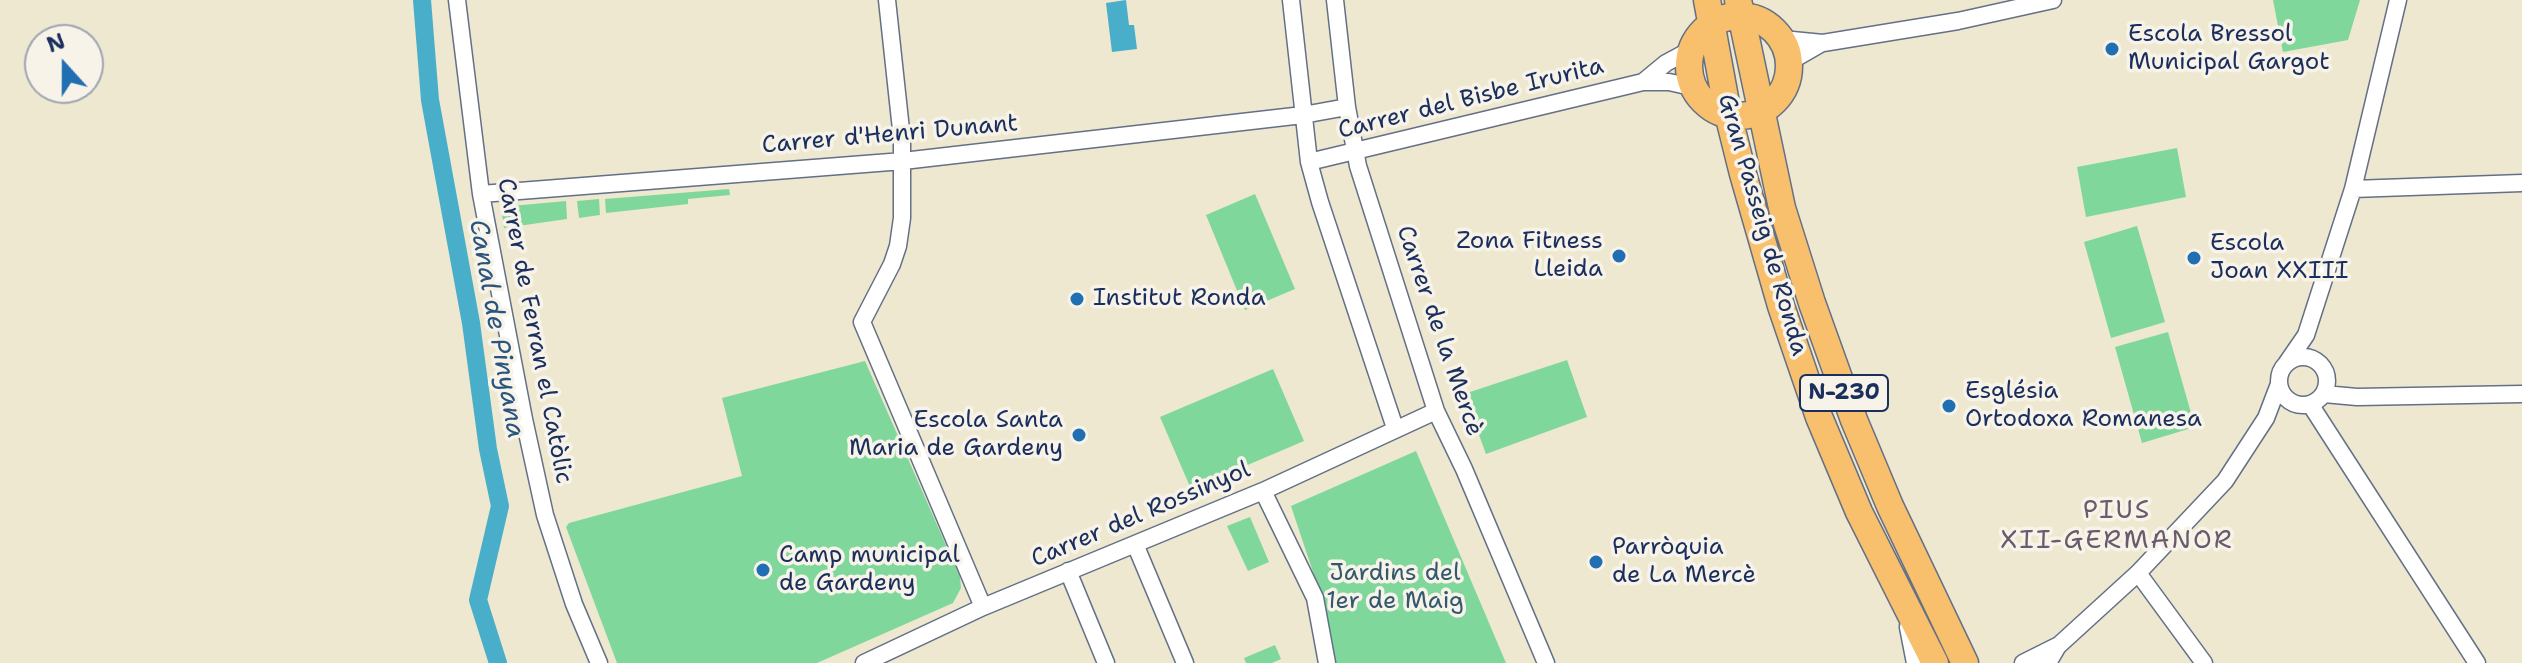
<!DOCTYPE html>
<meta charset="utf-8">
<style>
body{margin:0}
#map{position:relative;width:2522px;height:663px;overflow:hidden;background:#ede8cf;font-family:"Shantell Sans",sans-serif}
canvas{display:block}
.north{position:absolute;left:24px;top:24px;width:80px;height:80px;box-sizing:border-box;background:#f7f3e8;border:2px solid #9fa5b1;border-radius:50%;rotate:339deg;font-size:22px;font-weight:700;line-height:32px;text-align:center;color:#1b2f5e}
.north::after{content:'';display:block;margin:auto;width:28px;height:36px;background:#1f6fb2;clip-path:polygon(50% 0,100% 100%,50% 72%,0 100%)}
</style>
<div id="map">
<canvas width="2522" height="663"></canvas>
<div class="north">N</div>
</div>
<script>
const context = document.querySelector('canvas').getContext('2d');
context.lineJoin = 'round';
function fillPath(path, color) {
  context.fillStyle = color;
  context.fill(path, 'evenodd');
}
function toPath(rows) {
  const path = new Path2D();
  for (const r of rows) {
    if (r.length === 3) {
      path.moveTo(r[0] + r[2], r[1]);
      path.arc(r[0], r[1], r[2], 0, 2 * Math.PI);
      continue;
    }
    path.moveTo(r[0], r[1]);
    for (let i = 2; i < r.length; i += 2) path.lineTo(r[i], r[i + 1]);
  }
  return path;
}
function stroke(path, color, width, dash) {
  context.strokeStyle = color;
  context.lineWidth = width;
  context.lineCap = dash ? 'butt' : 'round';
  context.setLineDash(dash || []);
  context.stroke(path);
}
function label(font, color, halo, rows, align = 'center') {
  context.font = font + ' "Shantell Sans",sans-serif';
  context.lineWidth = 7;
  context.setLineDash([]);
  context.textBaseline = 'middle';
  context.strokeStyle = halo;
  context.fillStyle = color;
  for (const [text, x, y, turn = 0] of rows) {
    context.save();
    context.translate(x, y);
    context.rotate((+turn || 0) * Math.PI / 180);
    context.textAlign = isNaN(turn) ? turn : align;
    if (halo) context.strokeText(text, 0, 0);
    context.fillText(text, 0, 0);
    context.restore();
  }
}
fillPath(toPath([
 [2273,0,2360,0,2348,40,2283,52],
 [2177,148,2186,197,2086,217,2077,167],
 [729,189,730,195,688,199,688,204,606,213,605,199],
 [1255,194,1295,289,1245,310,1206,215],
 [599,199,600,215,579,218,577,201],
 [566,201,567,219,504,228,501,207],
 [2137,226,2165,322,2111,338,2084,242],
 [2168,332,2195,427,2142,443,2115,347],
 [1567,360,1587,417,1486,454,1464,394],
 [865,361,960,577,961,588,953,603,817,663,617,663,566,527,569,523,742,476,722,398],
 [1273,369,1304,441,1191,489,1160,417],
 [1416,451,1506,663,1334,663,1324,605,1291,506],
 [1250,517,1269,562,1248,571,1227,526],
 [1275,645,1281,659,1272,663,1246,663,1244,658]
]), '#7fd79c');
fillPath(toPath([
 [1126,0,1129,25,1134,25,1137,49,1112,52,1106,3]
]), '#49aec9');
stroke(toPath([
 [422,0,430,100,471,323,488,449,500,506,478,600,498,663]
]), '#49aec9', 18);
const minor = toPath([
 [457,0,481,194,524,419,545,515,574,604,599,663],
 [887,0,902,139,902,218,898,246,892,264,862,322,983,607],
 [1291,0,1309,162,1320,202,1395,428],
 [1335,0,1347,107,1358,166,1436,411,1464,469,1546,663],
 [1782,39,1823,43,1958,21,2053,0],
 [1789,62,1822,43],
 [1643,82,1666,63,1692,49],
 [1309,162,1643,82,1669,82,1696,88],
 [2353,189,2522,183],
 [481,194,903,161,1303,115,1347,107],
 [2303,381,24],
 [2286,364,2306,335,2353,189,2398,0],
 [2324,394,2357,397,2522,394],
 [2310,404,2477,663],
 [1263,491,1315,598,1327,663],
 [1135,544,1185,663],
 [1068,571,1106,663],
 [2138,573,2204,663],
 [864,663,983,607,1263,491,1436,411],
 [2023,663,2057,646],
 [2048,663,2058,646,2138,573,2225,481,2266,418,2279,384]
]);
const tertiary = toPath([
 [1910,627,1917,663]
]);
const primary = toPath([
 [1707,0,1728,114,1743,174,1781,306,1819,417,1859,512,1935,663],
 [1738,0,1782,208,1812,303,1854,420,1890,506,1965,663],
 [1739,66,50]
]);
stroke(minor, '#647086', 19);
stroke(tertiary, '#647086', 23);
stroke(primary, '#647086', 29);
stroke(minor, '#fff', 16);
stroke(tertiary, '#fff', 20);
stroke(primary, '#f8bf6c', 26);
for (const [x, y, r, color] of [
 [2112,49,8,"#1f6fb2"],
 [1619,256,8,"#1f6fb2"],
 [2194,258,8,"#1f6fb2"],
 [1077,299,8,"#1f6fb2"],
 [1949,406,8,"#1f6fb2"],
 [1079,435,8,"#1f6fb2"],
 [1596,562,8,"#1f6fb2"],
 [763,570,8,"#1f6fb2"]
]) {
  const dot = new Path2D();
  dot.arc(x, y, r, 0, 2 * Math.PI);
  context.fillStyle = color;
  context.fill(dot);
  stroke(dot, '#f7f3e8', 3);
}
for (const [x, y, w] of [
 [1844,393,88]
]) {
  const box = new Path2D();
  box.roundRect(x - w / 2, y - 18, w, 36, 6);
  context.fillStyle = '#f7f3e8';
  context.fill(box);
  stroke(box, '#1b2f5e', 2);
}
label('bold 22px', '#1b2f5e', null, [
 ["N-230",1844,393]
]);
label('24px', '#1b2f5e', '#f7f3e8', [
 ["Escola Bressol",2128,35],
 ["Municipal Gargot",2128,63],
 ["Zona Fitness",1603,242,"right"],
 ["Lleida",1603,270,"right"],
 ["Escola",2210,244],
 ["Joan XXIII",2210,272],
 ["Institut Ronda",1093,299],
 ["Església",1965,392],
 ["Ortodoxa Romanesa",1965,420],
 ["Escola Santa",1063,421,"right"],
 ["Maria de Gardeny",1063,449,"right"],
 ["Parròquia",1612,548],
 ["de La Mercè",1612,576],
 ["Camp municipal",779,556],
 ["de Gardeny",779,584]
], 'left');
label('24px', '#1b2f5e', '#f7f3e8', [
 ["Carrer del Bisbe Irurita",1471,99,-14],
 ["Carrer d'Henri Dunant",890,135,-5],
 ["Gran Passeig de Ronda",1762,225,74],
 ["Carrer de Ferran el Catòlic",534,331,79],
 ["Carrer de la Mercè",1439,331,71],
 ["Carrer del Rossinyol",1141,515,-23]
]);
label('24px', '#34596e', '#f7f3e8', [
 ["Jardins del",1395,574],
 ["1er de Maig",1395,602]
]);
label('italic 26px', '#29557e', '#f7f3e8', [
 ["Canal de Pinyana",496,329,80]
]);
context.letterSpacing = '2px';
label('26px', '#685b6b', '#f7f3e8', [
 ["PIUS",2117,511],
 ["XII-GERMANOR",2117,541]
]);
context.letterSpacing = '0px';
</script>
